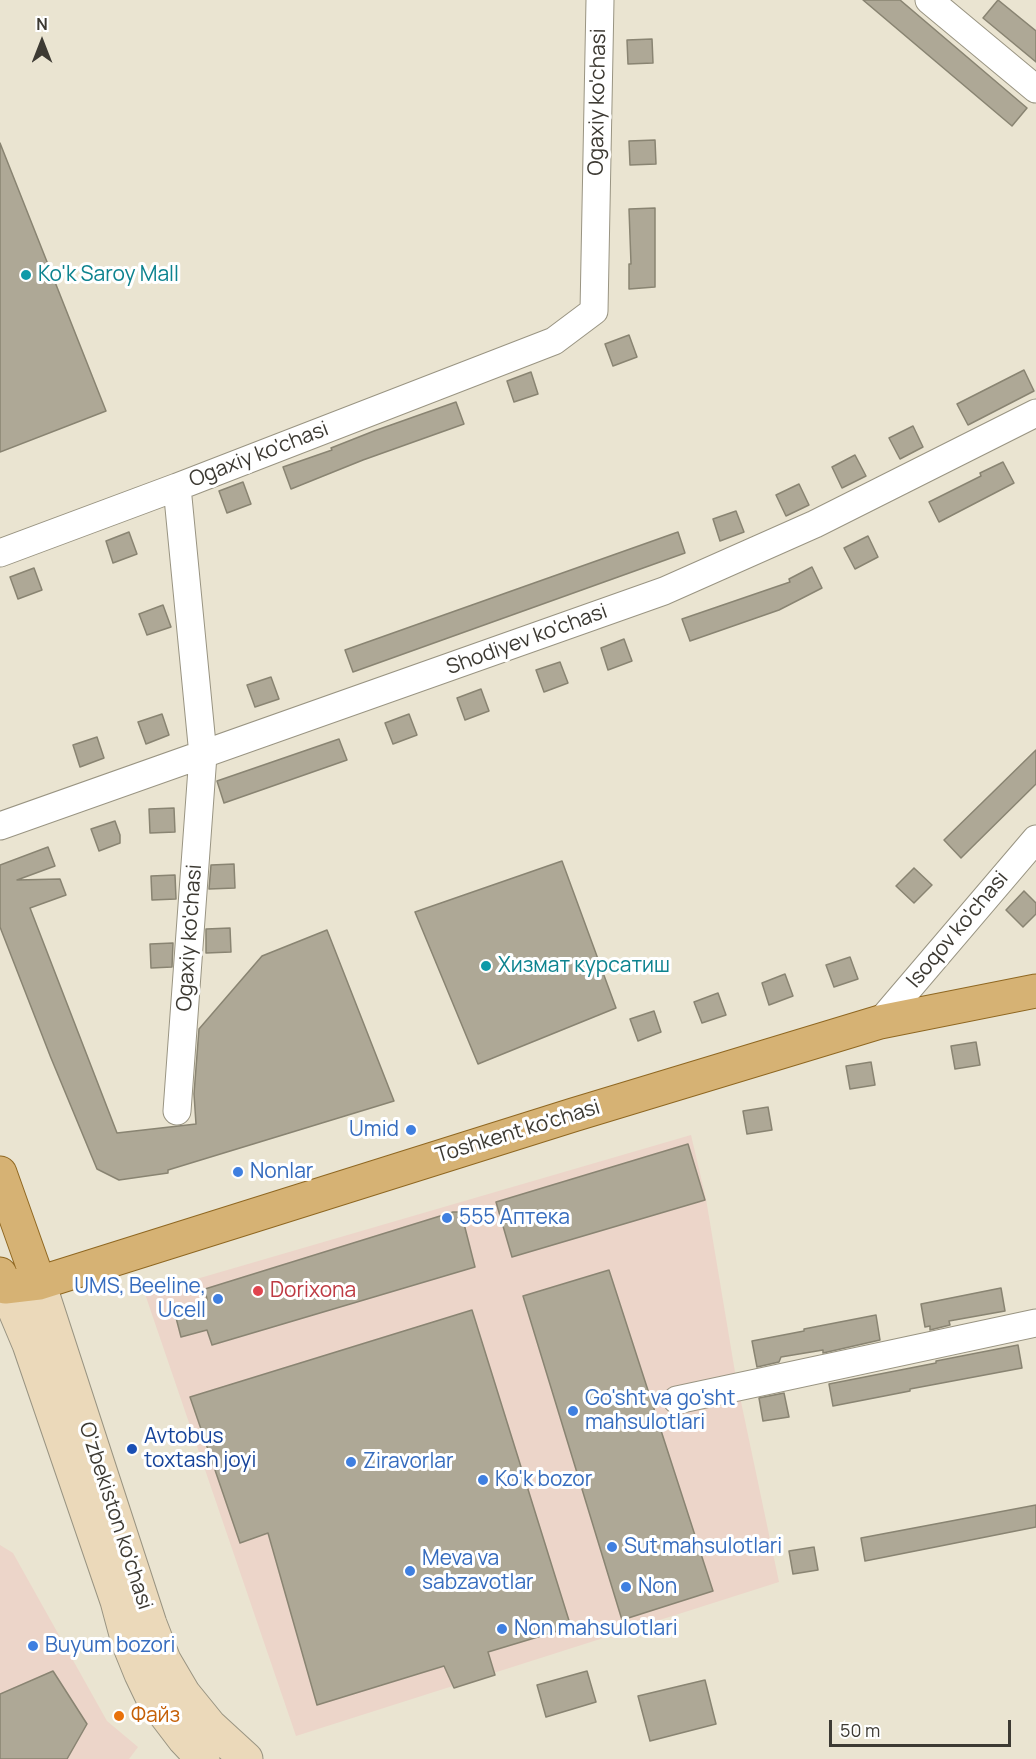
<!DOCTYPE html>
<meta charset="utf-8">
<style>
body{margin:0}
#map{position:relative;width:1036px;height:1759px;overflow:hidden;background:#eae4d1;font-family:Manrope,sans-serif}
canvas{display:block}
.north{position:absolute;left:12px;top:12px;width:60px;height:60px;-webkit-text-stroke:4px #fff;paint-order:stroke;rotate:0deg;font-size:16px;font-weight:700;line-height:24px;text-align:center;color:#3d3a33}
.north::after{content:'';display:block;margin:auto;width:21px;height:27px;background:#3d3a33;clip-path:polygon(50% 0,100% 100%,50% 72%,0 100%)}
.scale{position:absolute;left:829px;top:1720px;width:182px;height:27px;box-sizing:border-box;border:3px solid #3d3a33;border-top:0;padding-left:8px;font-size:18px;line-height:21px;white-space:nowrap;color:#3d3a33;-webkit-text-stroke:4px #fff;paint-order:stroke}
</style>
<div id="map">
<canvas width="1036" height="1759"></canvas>
<div class="north">N</div>
<div class="scale">50 m</div>
</div>
<script>
const context = document.querySelector('canvas').getContext('2d');
context.lineJoin = 'round';
function fillPath(path, color) {
  context.fillStyle = color;
  context.fill(path, 'evenodd');
}
function toPath(rows) {
  const path = new Path2D();
  for (const r of rows) {
    path.moveTo(r[0], r[1]);
    for (let i = 2; i < r.length; i += 2) path.lineTo(r[i], r[i + 1]);
  }
  return path;
}
function stroke(path, color, width, dash) {
  context.strokeStyle = color;
  context.lineWidth = width;
  context.lineCap = dash ? 'butt' : 'round';
  context.setLineDash(dash || []);
  context.stroke(path);
}
function label(font, color, halo, rows, align = 'center') {
  context.font = font + ' Manrope,sans-serif';
  context.lineWidth = 6;
  context.setLineDash([]);
  context.textBaseline = 'middle';
  context.strokeStyle = halo;
  context.fillStyle = color;
  for (const [text, x, y, turn = 0] of rows) {
    context.save();
    context.translate(x, y);
    context.rotate((+turn || 0) * Math.PI / 180);
    context.textAlign = isNaN(turn) ? turn : align;
    if (halo) context.strokeText(text, 0, 0);
    context.fillText(text, 0, 0);
    context.restore();
  }
}
fillPath(toPath([
 [691,1135,706,1199,736,1378,779,1582,296,1736,145,1294],
 [0,1545,13,1553,107,1721,138,1747,129,1759,0,1759]
]), '#ecd5c9');
const building = toPath([
 [863,0,900,0,1027,108,1012,126,863,0],
 [998,0,1036,31,1036,62,983,18,998,0],
 [652,39,653,63,628,64,627,40,652,39],
 [655,140,656,164,630,165,629,141,655,140],
 [0,143,106,411,0,452,0,143],
 [655,208,655,287,629,289,629,264,631,264,629,209,655,208],
 [629,335,637,357,613,366,605,344,629,335],
 [1024,370,1034,391,968,425,957,404,1024,370],
 [531,372,538,394,514,402,507,381,531,372],
 [456,402,464,424,363,460,291,489,283,467,332,450,331,448,374,431,456,402],
 [913,426,923,447,900,459,889,438,913,426],
 [855,455,866,476,842,488,832,467,855,455],
 [1003,462,1014,483,939,522,929,502,981,476,980,473,1003,462],
 [243,482,251,504,227,513,219,491,243,482],
 [799,484,809,505,786,516,776,495,799,484],
 [736,511,744,532,720,541,713,519,736,511],
 [129,532,137,554,113,563,106,541,129,532],
 [678,532,685,553,353,672,345,650,678,532],
 [868,536,878,557,855,569,844,548,868,536],
 [812,567,822,588,779,610,690,641,682,619,790,582,789,579,812,567],
 [34,568,42,590,18,599,10,577,34,568],
 [163,605,171,627,147,635,139,614,163,605],
 [624,639,632,661,608,670,601,648,624,639],
 [560,662,568,683,544,692,536,670,560,662],
 [271,677,279,699,255,707,247,685,271,677],
 [481,689,489,711,465,720,457,698,481,689],
 [162,714,169,735,146,744,138,722,162,714],
 [409,714,417,735,393,744,385,723,409,714],
 [97,737,104,758,80,767,73,745,97,737],
 [339,739,347,760,224,803,217,781,339,739],
 [1036,750,1036,784,961,858,944,840,1036,750],
 [174,808,175,832,150,833,149,809,174,808],
 [115,821,120,835,120,843,99,851,91,829,115,821],
 [48,847,55,866,17,880,60,879,66,895,30,908,117,1133,196,1124,194,1094,199,1029,262,956,327,930,394,1101,168,1170,168,1173,119,1180,97,1169,51,1058,0,927,0,865,48,847],
 [562,861,616,1008,478,1064,415,912,562,861],
 [234,864,235,888,209,889,211,865,234,864],
 [914,868,932,885,914,903,896,886,914,868],
 [175,875,176,899,152,900,151,876,175,875],
 [1024,891,1036,903,1036,914,1023,927,1006,910,1024,891],
 [230,928,231,952,206,953,206,929,230,928],
 [173,943,172,967,151,968,150,944,173,943],
 [850,957,858,979,834,987,826,965,850,957],
 [785,974,793,996,769,1005,762,983,785,974],
 [718,993,726,1015,702,1023,694,1002,718,993],
 [654,1011,661,1032,638,1041,630,1019,654,1011],
 [976,1042,980,1065,955,1069,951,1046,976,1042],
 [871,1062,875,1085,850,1089,846,1066,871,1062],
 [768,1107,772,1130,747,1134,743,1111,768,1107],
 [688,1144,705,1200,512,1257,496,1202,688,1144],
 [453,1212,461,1212,475,1267,212,1345,207,1330,181,1337,174,1310,207,1300,205,1289,453,1212],
 [609,1270,713,1591,622,1620,523,1296,609,1270],
 [1001,1288,1005,1311,949,1321,950,1325,930,1330,930,1326,925,1327,921,1304,1001,1288],
 [472,1310,571,1627,488,1652,495,1675,454,1688,444,1666,317,1705,268,1533,240,1543,190,1397,472,1310],
 [876,1315,880,1340,823,1353,823,1350,781,1357,779,1362,757,1367,752,1341,804,1331,804,1329,876,1315],
 [1018,1345,1022,1368,910,1389,910,1391,833,1406,829,1384,936,1363,936,1361,1018,1345],
 [784,1393,789,1417,763,1421,759,1398,784,1393],
 [1036,1505,1036,1527,865,1561,861,1538,1036,1505],
 [814,1547,818,1570,793,1574,789,1551,814,1547],
 [53,1671,87,1724,67,1759,0,1759,0,1694,53,1671],
 [587,1671,596,1702,546,1717,537,1685,587,1671],
 [705,1680,716,1724,650,1741,638,1696,705,1680]
]);
fillPath(building, '#aea896');
stroke(building, '#898472', 1.5);
const street = toPath([
 [929,0,1036,89],
 [0,553,177,487],
 [0,826,664,591,815,524,1036,413],
 [880,1022,1036,839],
 [177,1111,203,755,177,487,554,341,594,311,600,0],
 [677,1400,1036,1323]
]);
const secondary = toPath([
 [39,1283,150,1624,164,1660,184,1694,210,1726,246,1759],
 [0,1288,5,1287,29,1344,117,1601,128,1642,141,1674,152,1697,184,1739,203,1759]
]);
const primary = toPath([
 [0,1173,39,1283],
 [0,1274,5,1287,39,1283,573,1115,880,1022,1036,991]
]);
stroke(street, '#999482', 29);
stroke(secondary, '#999482', 35);
stroke(primary, '#8f6721', 35);
stroke(street, '#fff', 27);
stroke(secondary, '#ebd9ba', 33);
stroke(primary, '#d6b274', 33);
for (const [x, y, r, color] of [
 [26,275,6,"#0f9aa8"],
 [486,966,6,"#0f9aa8"],
 [411,1130,6,"#3f7fe0"],
 [238,1172,6,"#3f7fe0"],
 [447,1218,6,"#3f7fe0"],
 [258,1291,6,"#e0444e"],
 [218,1299,6,"#3f7fe0"],
 [573,1411,6,"#3f7fe0"],
 [132,1449,6,"#1a4fb4"],
 [351,1462,6,"#3f7fe0"],
 [483,1480,6,"#3f7fe0"],
 [612,1547,6,"#3f7fe0"],
 [410,1571,6,"#3f7fe0"],
 [626,1587,6,"#3f7fe0"],
 [502,1629,6,"#3f7fe0"],
 [33,1646,6,"#3f7fe0"],
 [119,1716,6,"#e8710a"]
]) {
  const dot = new Path2D();
  dot.arc(x, y, r, 0, 2 * Math.PI);
  context.fillStyle = color;
  context.fill(dot);
  stroke(dot, '#fff', 2);
}
label('21px', '#3d3a33', '#fff', [
 ["Ogaxiy ko'chasi",598,102,-89],
 ["Ogaxiy ko'chasi",259,455,-21],
 ["Shodiyev ko'chasi",527,640,-20],
 ["Isoqov ko'chasi",958,930,-50],
 ["Ogaxiy ko'chasi",190,938,-86],
 ["Toshkent ko'chasi",518,1132,-17],
 ["O'zbekiston ko'chasi",115,1516,72]
]);
label('21px', '#0d838f', '#fff', [
 ["Ko'k Saroy Mall",38,275],
 ["Хизмат курсатиш",498,966]
], 'left');
label('21px', '#366cbe', '#fff', [
 ["Umid",399,1130,"right"],
 ["Nonlar",250,1172],
 ["555 Аптека",459,1218],
 ["UMS, Beeline,",206,1287,"right"],
 ["Ucell",206,1311,"right"],
 ["Go'sht va go'sht",585,1399],
 ["mahsulotlari",585,1423],
 ["Ziravorlar",363,1462],
 ["Ko'k bozor",495,1480],
 ["Sut mahsulotlari",624,1547],
 ["Meva va",422,1559],
 ["sabzavotlar",422,1583],
 ["Non",638,1587],
 ["Non mahsulotlari",514,1629],
 ["Buyum bozori",45,1646]
], 'left');
label('21px', '#be3a42', '#fff', [
 ["Dorixona",270,1291]
], 'left');
label('21px', '#164399', '#fff', [
 ["Avtobus",144,1437],
 ["toxtash joyi",144,1461]
], 'left');
label('21px', '#c56008', '#fff', [
 ["Файз",131,1716]
], 'left');
</script>
